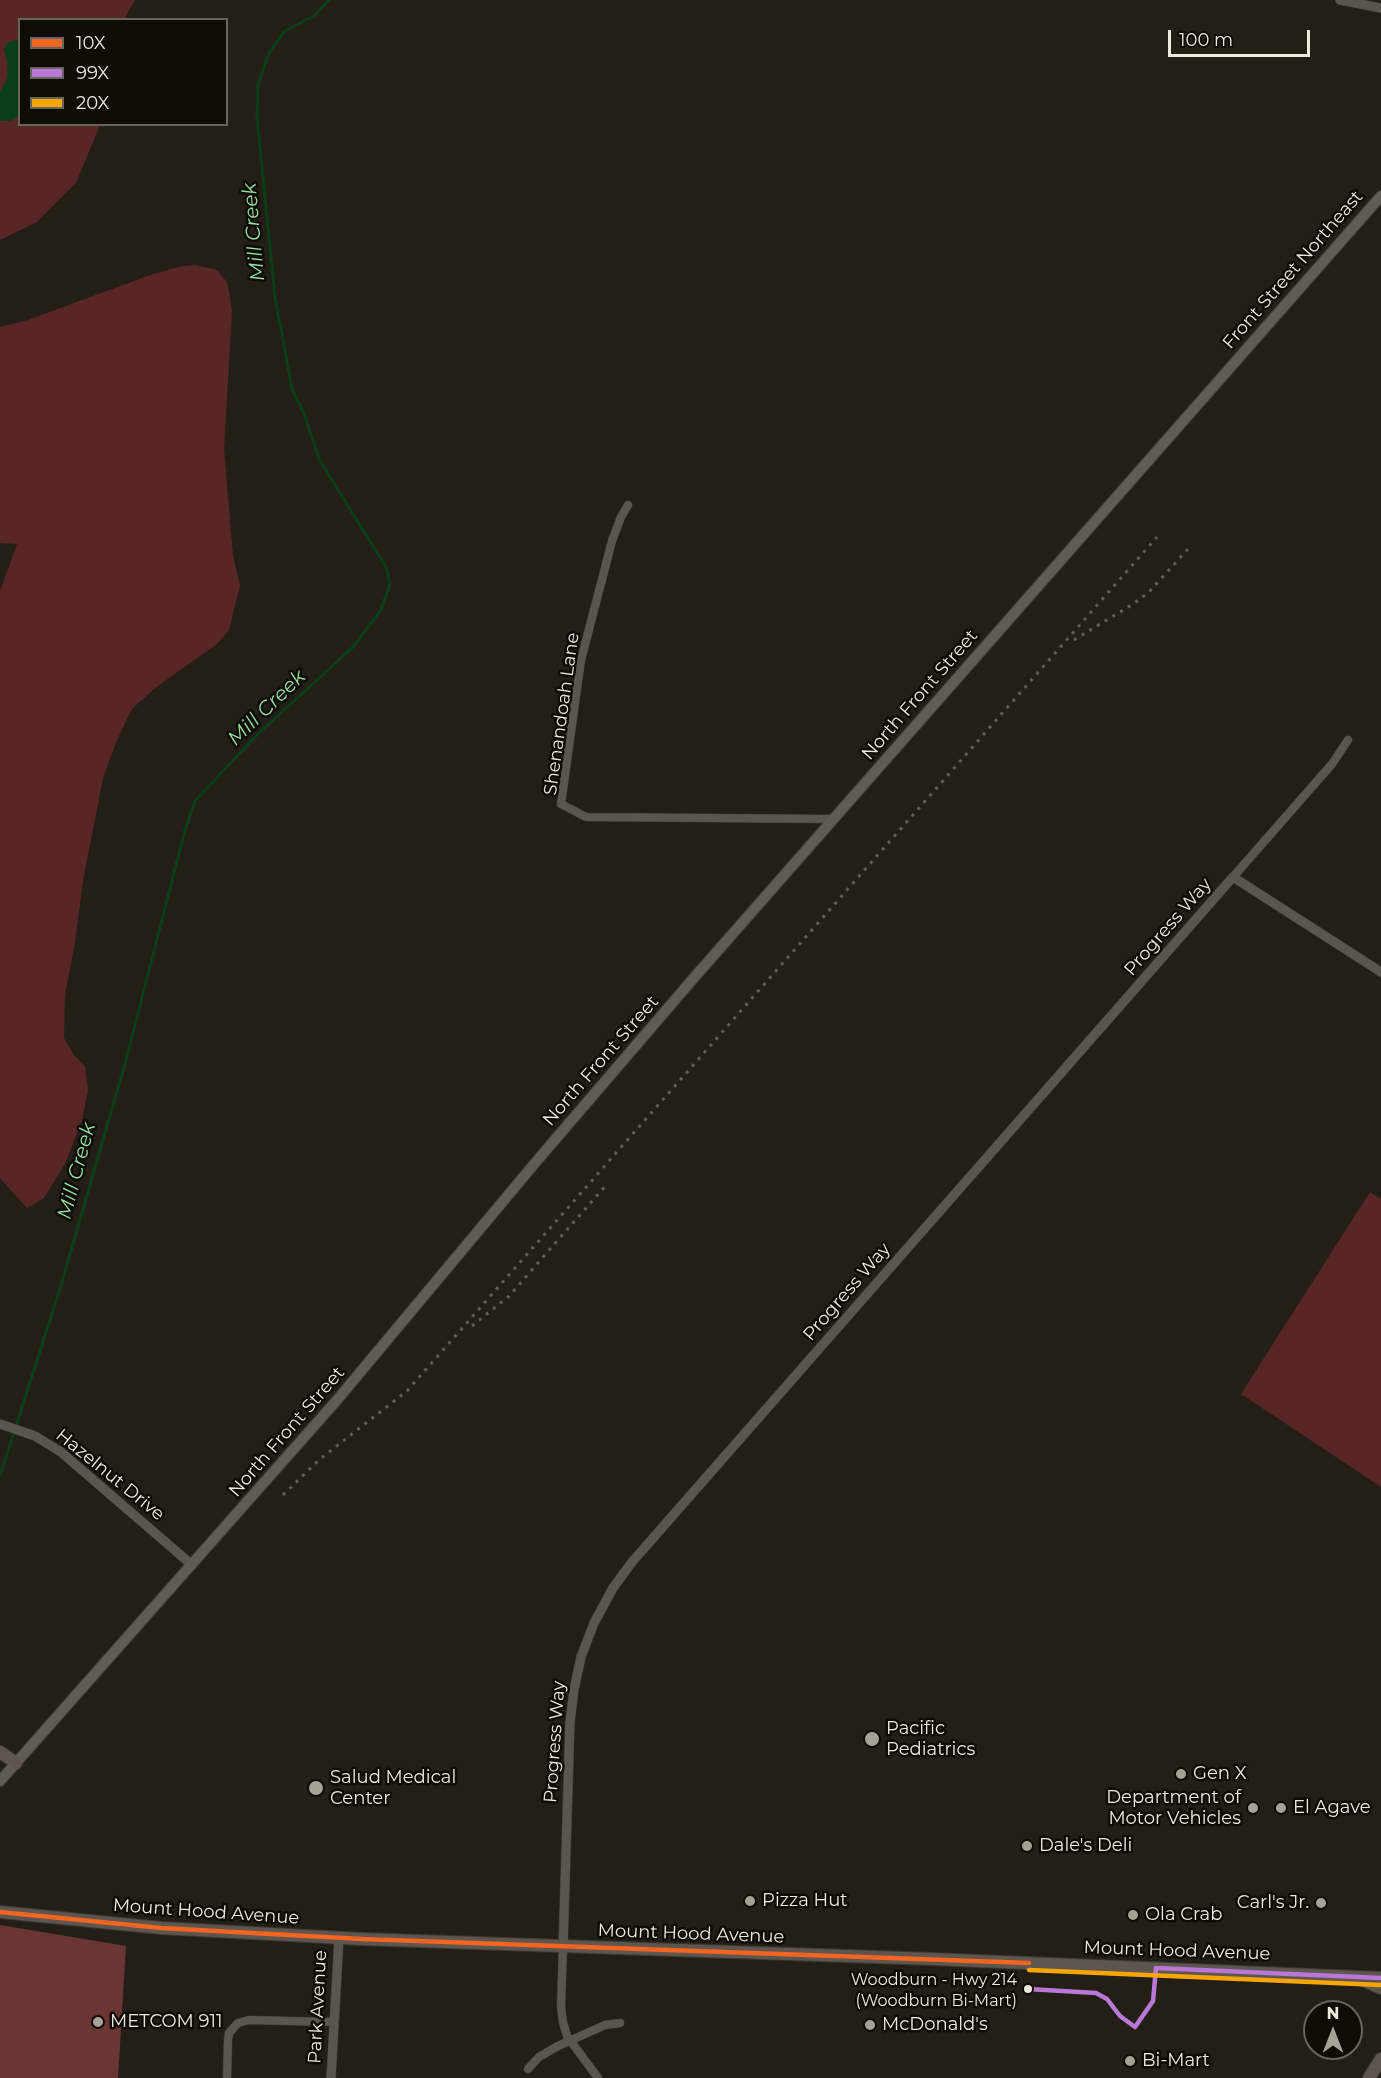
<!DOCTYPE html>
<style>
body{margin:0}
#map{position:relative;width:1381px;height:2078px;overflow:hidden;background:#231f17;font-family:Montserrat,sans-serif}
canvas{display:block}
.legend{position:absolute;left:18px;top:18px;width:210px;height:108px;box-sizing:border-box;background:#0f0b05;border:2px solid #68645c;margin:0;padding:8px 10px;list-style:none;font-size:18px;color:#ede9de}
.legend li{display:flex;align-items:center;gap:12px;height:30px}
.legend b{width:30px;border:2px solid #68645c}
.north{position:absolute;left:1303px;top:2000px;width:60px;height:60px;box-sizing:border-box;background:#0f0b05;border:2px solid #68645c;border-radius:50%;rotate:0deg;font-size:16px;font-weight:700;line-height:24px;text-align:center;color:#ede9de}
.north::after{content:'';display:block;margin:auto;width:21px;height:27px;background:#a6a298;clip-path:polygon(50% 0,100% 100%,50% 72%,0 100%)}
.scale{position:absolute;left:1168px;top:30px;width:142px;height:27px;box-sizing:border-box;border:3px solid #ede9de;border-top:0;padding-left:8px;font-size:18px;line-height:21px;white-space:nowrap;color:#ede9de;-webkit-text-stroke:4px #0f0b05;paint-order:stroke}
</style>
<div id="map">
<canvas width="1381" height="2078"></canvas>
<ul class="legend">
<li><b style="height:8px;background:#f26522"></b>10X</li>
<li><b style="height:8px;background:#ba77d6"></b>99X</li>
<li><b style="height:8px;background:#f7a600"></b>20X</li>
</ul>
<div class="north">N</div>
<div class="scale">100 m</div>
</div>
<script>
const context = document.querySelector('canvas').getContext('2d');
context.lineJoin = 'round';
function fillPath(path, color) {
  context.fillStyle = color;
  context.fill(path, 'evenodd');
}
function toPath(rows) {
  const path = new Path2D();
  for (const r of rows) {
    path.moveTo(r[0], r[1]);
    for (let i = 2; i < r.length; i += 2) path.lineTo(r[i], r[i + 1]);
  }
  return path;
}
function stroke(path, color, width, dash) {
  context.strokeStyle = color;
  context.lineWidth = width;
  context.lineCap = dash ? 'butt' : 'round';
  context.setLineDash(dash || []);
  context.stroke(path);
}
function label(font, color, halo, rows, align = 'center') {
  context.font = font + ' Montserrat,sans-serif';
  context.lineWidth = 5;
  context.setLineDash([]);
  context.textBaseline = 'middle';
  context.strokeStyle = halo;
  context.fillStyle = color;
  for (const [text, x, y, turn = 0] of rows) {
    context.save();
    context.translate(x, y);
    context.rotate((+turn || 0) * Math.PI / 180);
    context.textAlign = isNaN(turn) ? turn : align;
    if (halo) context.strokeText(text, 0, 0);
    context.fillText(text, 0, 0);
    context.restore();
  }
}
fillPath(toPath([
 [0,0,135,0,124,19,20,20,20,124,100,125,76,183,37,222,0,240],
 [196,265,217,270,227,282,230,296,232,313,224,449,233,555,240,586,229,630,217,644,155,688,132,709,116,742,103,778,83,881,75,942,65,995,64,1038,74,1055,85,1066,88,1091,82,1120,65,1164,44,1198,27,1208,0,1178,0,591,17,544,0,543,0,327,28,320,150,275,182,266],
 [1370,1192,1381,1199,1381,1487,1241,1394]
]), '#582624');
fillPath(toPath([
 [0,1925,126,1946,118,2078,0,2078]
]), '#6b3533');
fillPath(toPath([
 [19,39,19,116,11,121,0,121,0,92,6,81,8,67,4,49,7,43]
]), '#0a3e1b');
stroke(toPath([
 [0,1476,59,1292,125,1064,185,830,195,801,257,735,353,647,381,610,390,584,386,567,320,461,303,411,292,389,275,297,257,118,258,85,269,53,285,31,315,15,329,0]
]), '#0a3e1b', 3);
const minor = toPath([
 [628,505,621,517,612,541,581,660,561,804,586,817,833,819],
 [1233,877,1332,764,1348,740],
 [563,1948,561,2007,563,2022,567,2036,598,2078],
 [528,2069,539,2057,558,2046,605,2025,620,2023],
 [227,2078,228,2040,229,2033,238,2023,249,2020,333,2022]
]);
const tertiary = toPath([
 [1340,0,1381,8],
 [0,1424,35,1436,61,1452,192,1565],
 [563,1948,570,1722,574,1690,581,1657,594,1623,613,1588,632,1562,1233,877,1381,972],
 [331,2078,339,1938]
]);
const secondary = toPath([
 [0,1781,337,1400,535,1163,692,980,1381,196]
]);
const primary = toPath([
 [0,1752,16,1763],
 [0,1912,161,1928,362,1939,932,1959,1381,1978],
 [1363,1980,1381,1988],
 [1369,2078,1381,2059]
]);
stroke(minor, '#3d3a33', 9);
stroke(tertiary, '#3d3a33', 10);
stroke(secondary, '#3d3a33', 12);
stroke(primary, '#3d3a33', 14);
stroke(minor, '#59564f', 8);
stroke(tertiary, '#59564f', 9);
stroke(secondary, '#605b53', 10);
stroke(primary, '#5e564e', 12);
stroke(toPath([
 [1074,640,1133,604,1148,593,1188,549],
 [472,1326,509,1296,608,1183],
 [283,1495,320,1459,407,1391,1157,537]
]), '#615e58', 3, [3, 6]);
stroke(toPath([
 [0,1912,161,1928,362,1939,1029,1963]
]), '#f26522', 4.5);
stroke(toPath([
 [1156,1968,1381,1978],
 [1028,1989,1096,1993,1107,1999,1120,2016,1135,2027],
 [1135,2027,1153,2001,1156,1968]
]), '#ba77d6', 4.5);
stroke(toPath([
 [1029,1970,1381,1985]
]), '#f7a600', 4.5);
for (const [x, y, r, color] of [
 [872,1739,8,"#a6a298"],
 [1181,1774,6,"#a6a298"],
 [316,1788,8,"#a6a298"],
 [1253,1808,6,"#a6a298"],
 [1281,1808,6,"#a6a298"],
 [1027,1846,6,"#a6a298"],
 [750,1901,6,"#a6a298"],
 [1321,1903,6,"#a6a298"],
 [1133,1915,6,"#a6a298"],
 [1028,1989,5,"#ede9de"],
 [98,2022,6,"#a6a298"],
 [870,2025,6,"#a6a298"],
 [1130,2061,6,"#a6a298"]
]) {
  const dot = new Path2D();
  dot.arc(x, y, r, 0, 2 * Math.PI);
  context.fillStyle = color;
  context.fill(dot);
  stroke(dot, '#0f0b05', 2);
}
label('16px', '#ede9de', '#0f0b05', [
 ["Woodburn - Hwy 214",1017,1980],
 ["(Woodburn Bi-Mart)",1017,2001]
], 'right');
label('18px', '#ede9de', '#0f0b05', [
 ["Front Street Northeast",1293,270,-49],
 ["North Front Street",920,695,-49],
 ["Shenandoah Lane",562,714,-82],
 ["Progress Way",1168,927,-49],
 ["North Front Street",601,1061,-49],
 ["Progress Way",847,1292,-49],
 ["North Front Street",287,1432,-49],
 ["Hazelnut Drive",110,1475,39],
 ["Progress Way",555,1742,-86],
 ["Mount Hood Avenue",206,1912,4],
 ["Mount Hood Avenue",691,1934,2],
 ["Mount Hood Avenue",1177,1951,2],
 ["Park Avenue",318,2007,-87]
]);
label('18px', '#ede9de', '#0f0b05', [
 ["Pacific",886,1729],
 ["Pediatrics",886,1750],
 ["Gen X",1193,1774],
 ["Salud Medical",330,1778],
 ["Center",330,1799],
 ["Department of",1241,1798,"right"],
 ["Motor Vehicles",1241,1819,"right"],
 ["El Agave",1293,1808],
 ["Dale's Deli",1039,1846],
 ["Pizza Hut",762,1901],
 ["Carl's Jr.",1309,1903,"right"],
 ["Ola Crab",1145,1915],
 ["METCOM 911",110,2022],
 ["McDonald's",882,2025],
 ["Bi-Mart",1142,2061]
], 'left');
label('italic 20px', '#92dfa1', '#0f0b05', [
 ["Mill Creek",254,232,-95],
 ["Mill Creek",267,708,-44],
 ["Mill Creek",77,1171,-75]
]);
</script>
